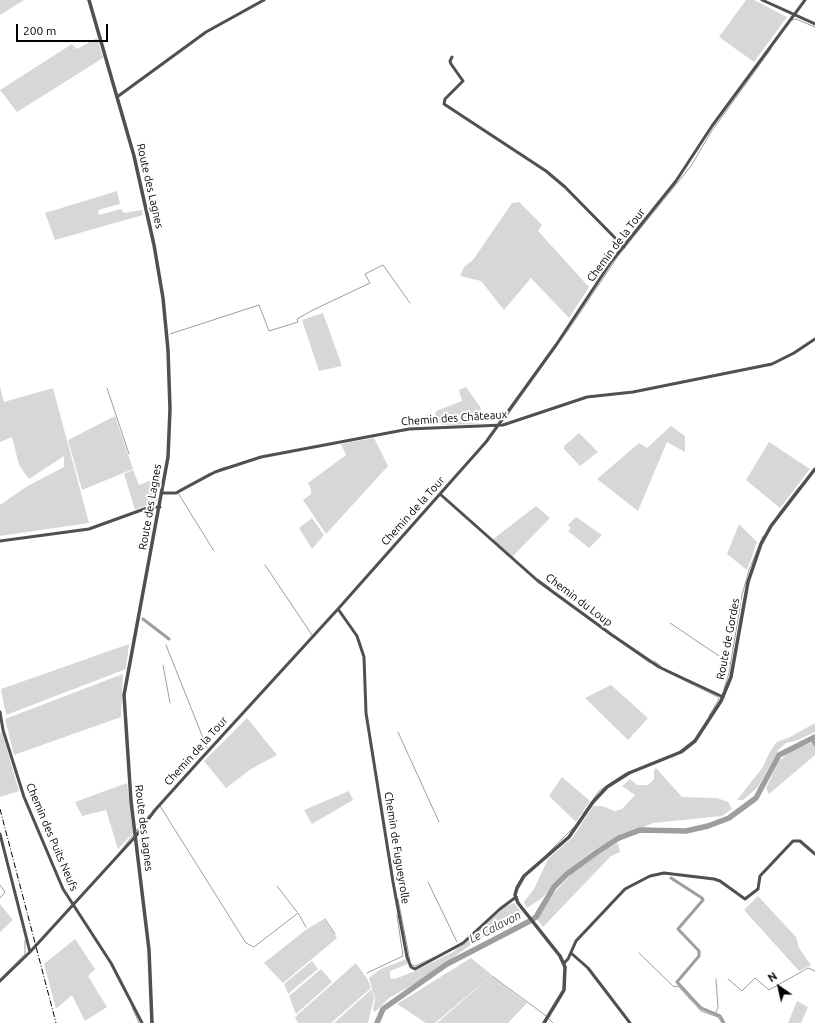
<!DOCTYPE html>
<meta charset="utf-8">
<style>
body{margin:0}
#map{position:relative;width:815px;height:1023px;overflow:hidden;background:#fff;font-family:Ubuntu,sans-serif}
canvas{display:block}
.north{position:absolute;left:759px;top:967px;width:40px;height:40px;-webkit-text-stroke:3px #fff;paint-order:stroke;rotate:326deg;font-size:11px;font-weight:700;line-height:16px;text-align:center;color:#000}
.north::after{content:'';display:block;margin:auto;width:14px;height:18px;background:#000;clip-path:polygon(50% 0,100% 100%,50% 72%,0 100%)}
.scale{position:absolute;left:16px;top:24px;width:92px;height:18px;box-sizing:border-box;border:2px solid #000;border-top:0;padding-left:5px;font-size:12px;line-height:14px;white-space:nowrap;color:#000;-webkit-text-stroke:3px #fff;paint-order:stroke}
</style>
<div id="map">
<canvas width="815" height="1023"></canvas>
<div class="north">N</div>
<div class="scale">200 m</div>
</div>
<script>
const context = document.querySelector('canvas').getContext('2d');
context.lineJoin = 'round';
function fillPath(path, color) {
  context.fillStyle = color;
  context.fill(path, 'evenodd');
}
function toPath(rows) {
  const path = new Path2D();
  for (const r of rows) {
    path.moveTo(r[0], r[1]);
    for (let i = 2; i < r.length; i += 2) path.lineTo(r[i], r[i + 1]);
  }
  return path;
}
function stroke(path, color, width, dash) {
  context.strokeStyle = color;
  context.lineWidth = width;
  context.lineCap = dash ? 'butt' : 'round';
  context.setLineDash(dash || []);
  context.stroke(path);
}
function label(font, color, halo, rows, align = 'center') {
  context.font = font + ' Ubuntu,sans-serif';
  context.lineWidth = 4;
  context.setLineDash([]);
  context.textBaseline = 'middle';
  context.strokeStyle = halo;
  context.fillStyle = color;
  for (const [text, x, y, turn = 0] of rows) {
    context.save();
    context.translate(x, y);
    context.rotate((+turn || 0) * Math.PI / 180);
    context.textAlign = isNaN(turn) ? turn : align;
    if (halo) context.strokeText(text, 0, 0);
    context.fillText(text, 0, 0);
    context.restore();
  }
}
fillPath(toPath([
 [0,0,24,0,0,15],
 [746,0,754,0,787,17,754,62,719,37],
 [97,38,103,58,17,112,0,90,72,44,77,49],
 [117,191,120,204,98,210,99,215,121,209,124,213,142,210,143,215,55,240,45,213],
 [519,202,542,225,538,231,589,287,569,318,531,278,504,310,481,281,460,276,464,267,473,260,512,203],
 [323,313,342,366,319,371,302,320],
 [0,387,4,402,53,388,89,523,0,536,0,505,26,487,64,467,64,456,29,479,19,465,12,437,0,442],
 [466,387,481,408,480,413,470,418,471,423,485,424,442,425,435,415,436,411,462,401,459,390],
 [115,416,133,469,82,490,68,440],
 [671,426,685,436,685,452,667,442,638,511,597,479,639,443,647,448],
 [579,433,598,452,580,466,564,449,564,446],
 [374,438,388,466,326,534,303,500,311,494,311,489,308,483,346,455,341,444],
 [769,442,810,469,780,508,746,480],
 [133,470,139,485,160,477,157,501,135,510,124,474],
 [536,506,550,518,512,557,492,540],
 [576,517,602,535,589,548,568,531,571,528,568,525],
 [312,518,324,535,312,549,299,528],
 [739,524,757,542,747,570,727,554],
 [129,644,126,669,6,715,1,689],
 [123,674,121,717,14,755,5,719],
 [611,685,648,718,628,740,585,698],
 [247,718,277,755,251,769,226,788,204,761],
 [815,723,815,732,798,740,786,743,779,749,758,787,743,800,737,800,763,767,769,753,777,742,790,737],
 [2,732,19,791,0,797,0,733],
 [815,741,815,755,769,794,766,788,779,761,789,752],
 [656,768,682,797,717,798,728,802,732,809,722,816,653,823,613,840,594,850,569,869,542,898,527,908,524,902,534,889,548,859,573,837,593,806,602,806,615,811,622,809,635,795,622,786,630,779,637,785,648,785,654,779,654,770],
 [562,777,590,801,576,822,549,796],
 [127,783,133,833,118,849,106,810,82,816,75,802],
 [349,791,353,800,312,824,304,810],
 [618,843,620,852,611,856,543,927,537,919,554,893,574,871,596,854],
 [758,896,796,937,799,948,811,965,799,971,744,910],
 [514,903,522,913,478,940,419,981,389,998,375,1012,373,1010,375,998,369,978,379,970,406,959,408,964,390,971,390,978,395,979,415,971,453,952,505,907],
 [0,904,13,920,0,932],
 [324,919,337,938,283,983,264,963,307,929],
 [75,939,95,969,88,976,107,1007,85,1021,72,995,56,1009,44,964],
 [471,958,492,975,435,1023,426,1023,397,1004],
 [312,961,318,969,288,994,284,984],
 [356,963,368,980,371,988,331,1023,298,1023,295,1017],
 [321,969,332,982,296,1014,289,996],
 [491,976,527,1003,508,1023,437,1023],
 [372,989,374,998,368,1023,334,1023],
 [797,1001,808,1007,801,1023,788,1023]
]), '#d7d7d7');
stroke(toPath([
 [791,20,796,19,815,27],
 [170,334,259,305,269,331,298,322,297,319,313,310,370,283,365,274,383,265,410,303],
 [107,388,129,454],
 [504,420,571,326,618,256,691,166,711,132,771,49],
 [218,470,225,467],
 [177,491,210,473],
 [178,493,214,551],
 [779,513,799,487],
 [265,565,312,635],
 [538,579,550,588],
 [670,623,731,664],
 [602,629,650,663],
 [166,645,207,748],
 [654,661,661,666],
 [163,665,170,703],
 [665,671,718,697,719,699,709,716],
 [724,689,729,673,742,595,749,570,763,536],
 [398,732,439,822],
 [160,806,246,943,254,947,298,913,306,927],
 [583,814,599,791,626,773],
 [136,831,149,815],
 [119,853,133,835],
 [546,855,573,828],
 [428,882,457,942],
 [0,885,5,892,0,898],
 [277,886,297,912],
 [398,899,410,961],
 [325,919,335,934],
 [639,953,674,987,678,986,701,1011,718,1017,722,1023],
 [411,964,415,966,435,957],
 [367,973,403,956,397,915],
 [492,976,545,1015,553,1023],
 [0,979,25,954,25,940],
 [728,979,742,991,755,978,769,990,808,968,815,971],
 [132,1007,139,1023],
 [715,1014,718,1008,716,979]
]), '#9e9e9e', 1);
stroke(toPath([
 [143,619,169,639],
 [812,739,815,745],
 [671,878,702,898,703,900,678,929,699,951,699,956,677,982,701,1008,720,1016,724,1023]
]), '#9e9e9e', 3);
stroke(toPath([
 [377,1023,383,1009,447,964,528,922,536,917,554,887,567,874,597,852,619,838,640,830,686,831,708,826,729,818,756,798,779,755,815,737]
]), '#9e9e9e', 5.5);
stroke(toPath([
 [762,0,815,24],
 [452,57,450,61,451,64,463,81,445,99,444,104,546,171,565,187,624,247],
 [117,97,206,32,264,0],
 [162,493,176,493,215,472,261,457,409,429,503,425,587,397,633,392,772,364,794,353,815,339],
 [440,494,538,581,612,635,659,667,723,697],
 [0,541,89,529,147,508,160,507],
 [338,609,357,636,364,657,366,713,393,882,407,957,411,967,415,969,463,943,500,909,516,897],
 [0,712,3,730,24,797,63,889,111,963,142,1023],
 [0,834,30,952],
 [571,953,588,968,630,1023],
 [564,963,568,959,576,941,625,889,650,876,664,873,714,879,720,881,745,899,758,889,760,876,793,841,800,841,815,854],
 [0,981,30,952,135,837,155,810,200,760,338,609,486,442,556,345,611,262,676,181,712,126,805,0]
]), '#505050', 3);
stroke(toPath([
 [89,0,134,156,154,245,163,298,168,350,170,409,168,457,124,695,131,801,149,950,152,1023],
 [544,1023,564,990,565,967,560,956,518,903,515,895,517,888,524,876,569,837,593,802,607,787,629,773,681,752,695,741,721,701,731,677,748,582,761,544,771,526,815,469]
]), '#505050', 3.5);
stroke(toPath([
 [0,809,56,1023]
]), '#000', 1, [6, 2, 1, 2]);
label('11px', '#000', '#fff', [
 ["Route des Lagnes",150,186,77],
 ["Chemin de la Tour",616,245,-53],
 ["Chemin des Châteaux",454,418,-4],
 ["Route des Lagnes",150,507,-80],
 ["Chemin de la Tour",413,511,-48],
 ["Chemin du Loup",579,600,37],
 ["Route de Gordes",728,639,-79],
 ["Chemin de la Tour",196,751,-48],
 ["Route des Lagnes",144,828,83],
 ["Chemin des Puits Neufs",52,837,67],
 ["Chemin de Fugueyrolle",397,848,81]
]);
label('italic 12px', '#3f3f3f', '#fff', [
 ["Le Calavon",495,927,-27]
]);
</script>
